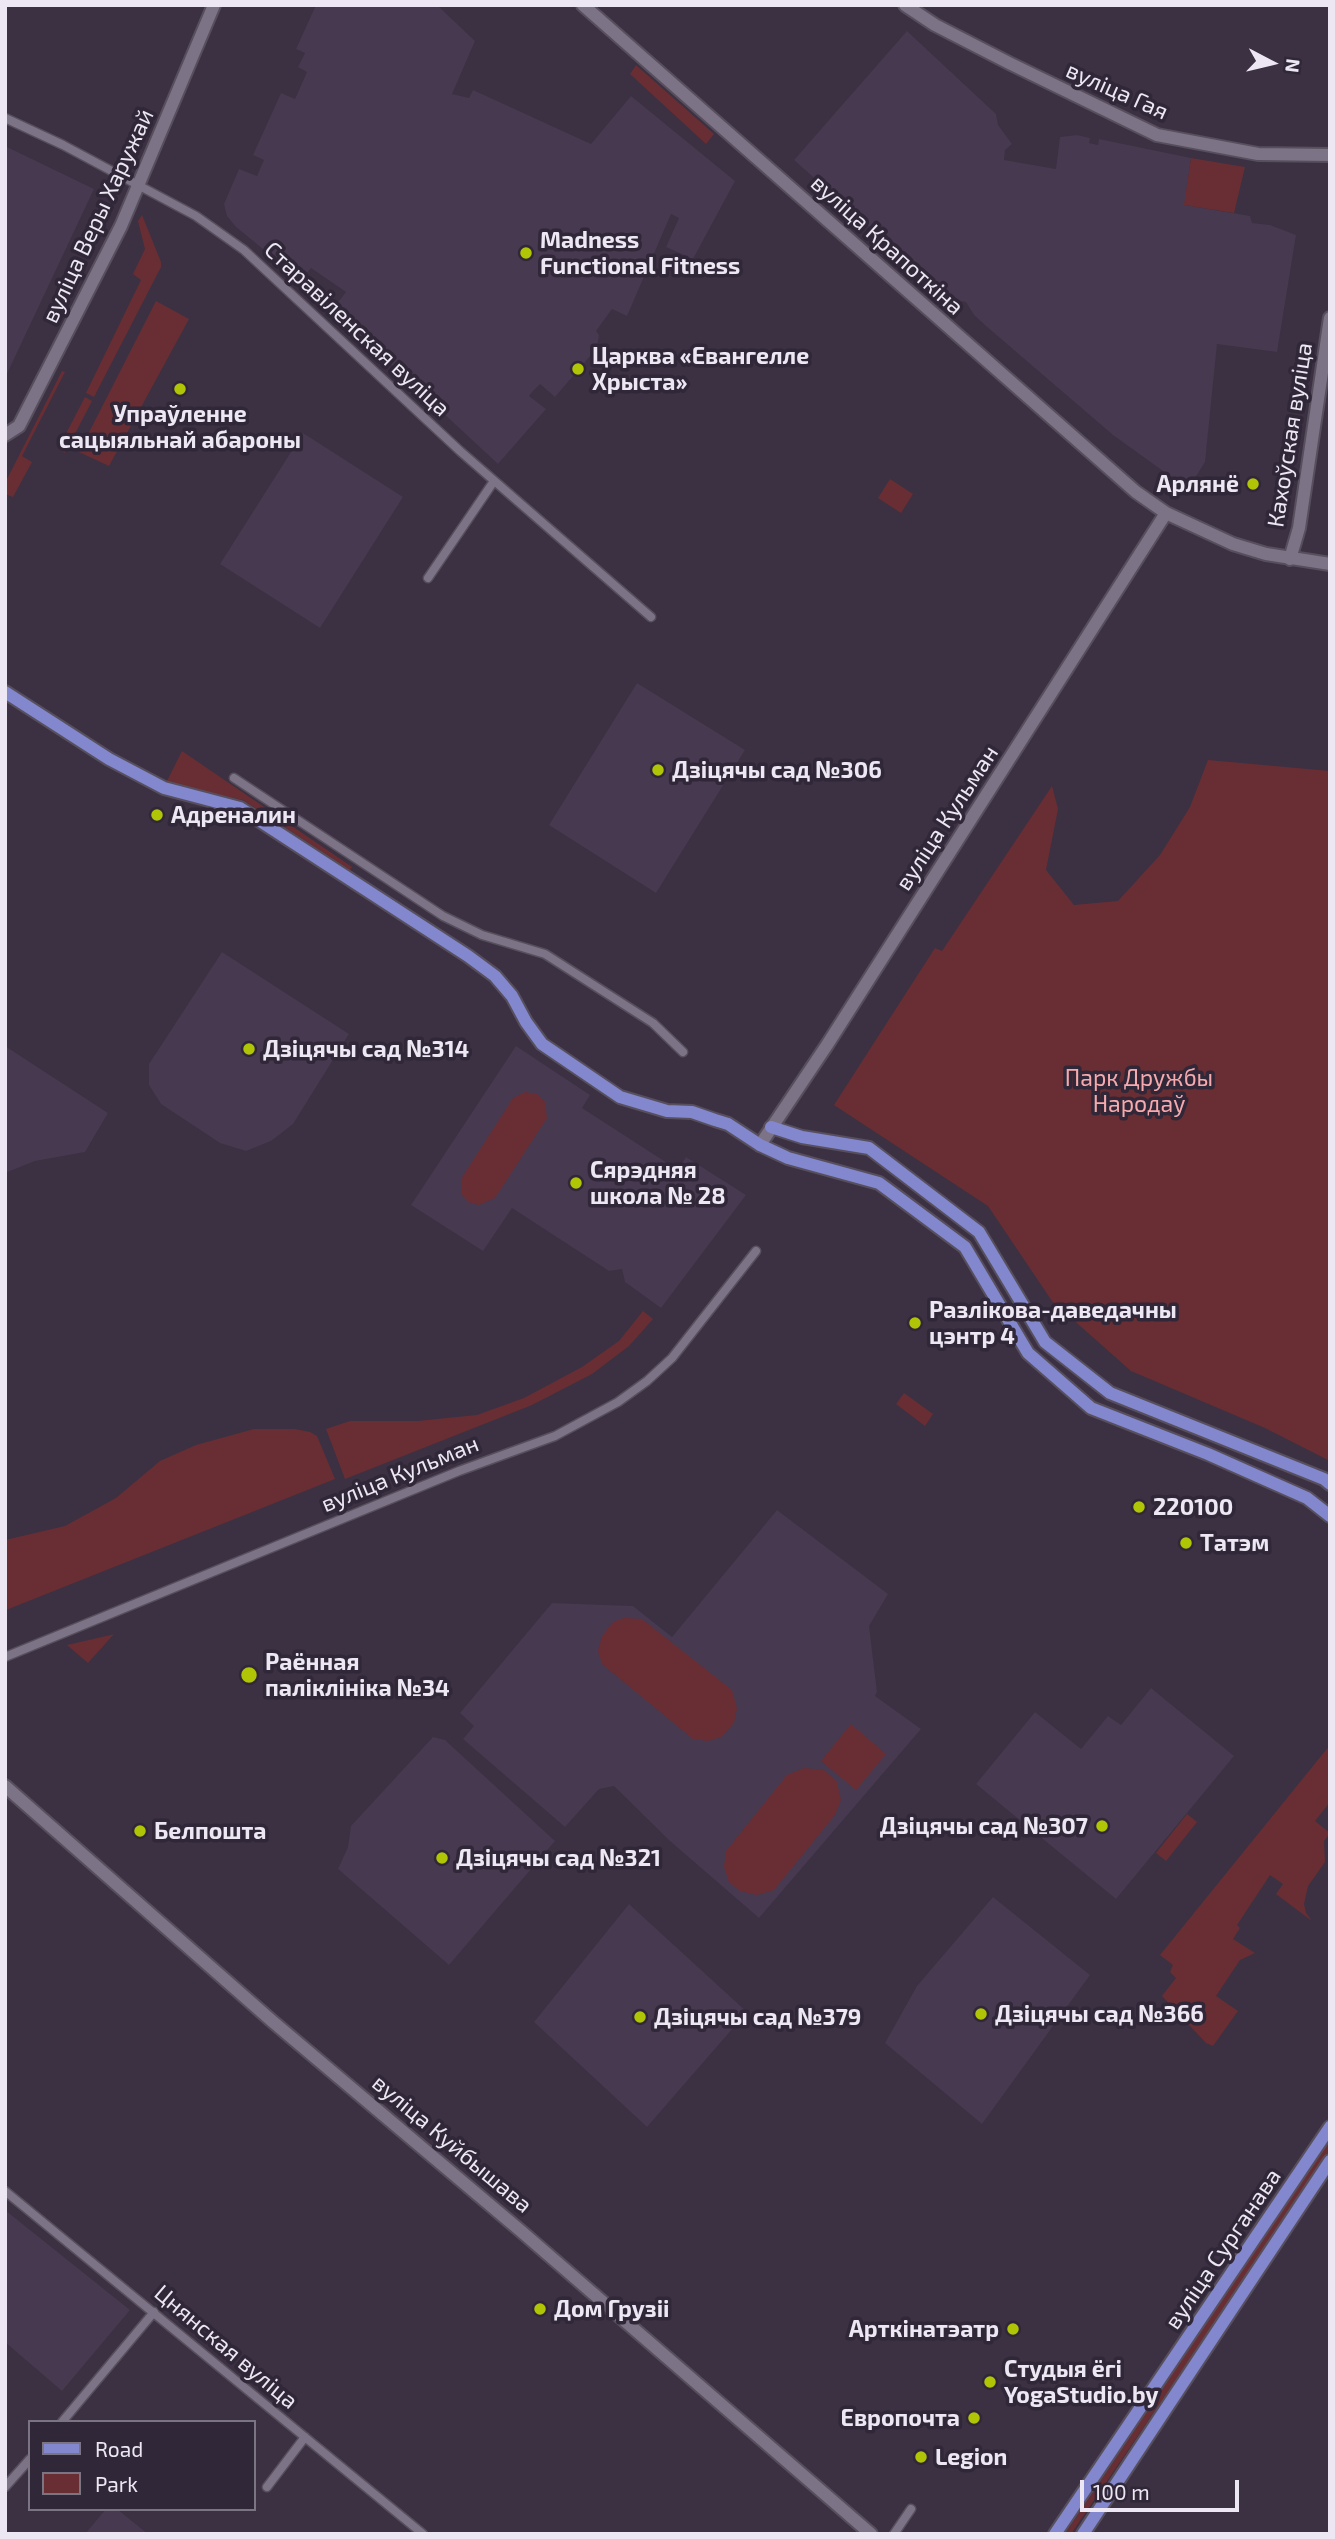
<!DOCTYPE html>
<meta charset="utf-8">
<style>
body{margin:0}
#map{position:relative;width:1335px;height:2539px;overflow:hidden;background:#3b3142;font-family:"Exo 2",sans-serif}
canvas{display:block}
.frame{position:absolute;inset:0;border:7px solid #ece7f2;pointer-events:none}
.legend{position:absolute;left:28px;top:2420px;width:228px;height:91px;box-sizing:border-box;background:#302738;border:2px solid #7b7482;margin:0;padding:9px 12px;list-style:none;font-size:21px;color:#ece7f2}
.legend li{display:flex;align-items:center;gap:14px;height:35px}
.legend b{width:35px;border:2px solid #7b7482}
.north{position:absolute;left:1237px;top:28px;width:70px;height:70px;-webkit-text-stroke:5px #302738;paint-order:stroke;rotate:97deg;font-size:19px;font-weight:700;line-height:28px;text-align:center;color:#ece7f2}
.north::after{content:'';display:block;margin:auto;width:24px;height:32px;background:#ece7f2;clip-path:polygon(50% 0,100% 100%,50% 72%,0 100%)}
.scale{position:absolute;left:1080px;top:2480px;width:159px;height:32px;box-sizing:border-box;border:4px solid #ece7f2;border-top:0;padding-left:9px;font-size:21px;line-height:24px;white-space:nowrap;color:#ece7f2;-webkit-text-stroke:5px #302738;paint-order:stroke}
</style>
<div id="map">
<canvas width="1335" height="2539"></canvas>
<div class="frame"></div>
<ul class="legend">
<li><b style="height:9px;background:#8287ce"></b>Road</li>
<li><b style="height:19px;background:#692e33"></b>Park</li>
</ul>
<div class="north">N</div>
<div class="scale">100 m</div>
</div>
<script>
const context = document.querySelector('canvas').getContext('2d');
context.lineJoin = 'round';
function fillPath(path, color) {
  context.fillStyle = color;
  context.fill(path, 'evenodd');
}
function toPath(rows) {
  const path = new Path2D();
  for (const r of rows) {
    path.moveTo(r[0], r[1]);
    for (let i = 2; i < r.length; i += 2) path.lineTo(r[i], r[i + 1]);
  }
  return path;
}
function stroke(path, color, width, dash) {
  context.strokeStyle = color;
  context.lineWidth = width;
  context.lineCap = dash ? 'butt' : 'round';
  context.setLineDash(dash || []);
  context.stroke(path);
}
function label(font, color, halo, rows, align = 'center') {
  context.font = font + ' "Exo 2",sans-serif';
  context.lineWidth = 7;
  context.setLineDash([]);
  context.textBaseline = 'middle';
  context.strokeStyle = halo;
  context.fillStyle = color;
  for (const [text, x, y, turn = 0] of rows) {
    context.save();
    context.translate(x, y);
    context.rotate((+turn || 0) * Math.PI / 180);
    context.textAlign = isNaN(turn) ? turn : align;
    if (halo) context.strokeText(text, 0, 0);
    context.fillText(text, 0, 0);
    context.restore();
  }
}
fillPath(toPath([
 [316,5,437,5,475,41,452,94,469,98,473,90,591,144,631,96,735,181,693,259,666,247,679,218,671,214,627,316,612,309,596,331,599,335,597,348,555,397,540,384,532,392,529,396,546,409,498,464,332,310,346,292,311,268,301,280,236,227,227,216,224,204,239,169,257,176,264,160,253,155,281,93,295,99,307,72,298,67,305,53,296,49],
 [907,31,996,114,998,125,1012,144,1005,150,1004,160,1056,169,1060,137,1077,135,1090,138,1089,143,1098,145,1099,139,1191,158,1185,205,1250,216,1252,223,1270,225,1296,235,1277,352,1217,344,1205,462,1188,489,1113,435,986,326,974,315,966,302,950,299,794,160],
 [5,146,94,189,5,378],
 [303,433,403,497,320,628,220,564],
 [637,683,745,750,656,893,549,825],
 [222,952,349,1034,293,1124,271,1141,246,1151,220,1143,161,1104,149,1085,149,1064],
 [5,1046,108,1113,85,1152,35,1161,5,1173],
 [516,1046,590,1095,582,1108,678,1170,686,1157,746,1195,661,1308,625,1282,622,1269,609,1271,512,1208,483,1251,411,1205],
 [777,1510,888,1594,869,1626,877,1692,875,1696,921,1729,759,1918,670,1841,614,1786,599,1789,565,1827,463,1739,474,1726,460,1713,552,1603,633,1606,672,1637],
 [1151,1688,1234,1756,1116,1899,976,1784,1035,1712,1081,1749,1108,1716,1121,1725],
 [433,1737,445,1740,555,1841,449,1965,338,1869,348,1847,351,1826],
 [993,1897,1090,1975,982,2124,885,2043,917,1986],
 [629,1904,747,2012,647,2127,534,2022],
 [5,2210,130,2310,62,2391,5,2342],
 [106,2509,117,2509,148,2534,85,2534]
]), '#463950');
fillPath(toPath([
 [636,65,714,134,706,144,630,74],
 [1191,158,1245,167,1234,213,1184,205],
 [142,215,161,262,161,267,94,397,86,393,141,280,133,274,145,249,138,221],
 [156,301,189,319,109,466,79,452],
 [62,371,65,372,22,456,32,462,13,497,5,494,5,483],
 [85,397,92,401,65,453,58,449],
 [890,479,913,494,901,513,878,498],
 [182,751,352,867,350,870,243,800,166,783],
 [1208,760,1330,771,1330,1461,1265,1428,1131,1371,1052,1301,988,1206,834,1105,935,948,942,951,1052,786,1058,809,1046,870,1074,905,1118,901,1160,855,1190,807],
 [525,1092,537,1094,545,1102,547,1118,495,1198,479,1205,468,1202,461,1194,461,1179,513,1098],
 [643,1311,653,1319,629,1346,592,1374,532,1405,345,1479,326,1429,350,1421,418,1421,477,1415,524,1398,582,1367,619,1341],
 [904,1393,933,1414,925,1426,896,1404],
 [254,1429,295,1429,310,1432,317,1436,335,1479,6,1610,5,1540,65,1526,116,1498,160,1461,196,1445],
 [624,1618,642,1619,732,1690,737,1708,734,1723,721,1737,708,1741,693,1739,602,1664,598,1651,602,1636,613,1622],
 [114,1634,88,1663,67,1645,115,1634],
 [851,1724,886,1754,856,1790,821,1761],
 [1330,1745,1330,1802,1315,1821,1330,1833,1324,1841,1325,1862,1308,1886,1304,1904,1306,1913,1312,1921,1276,1894,1283,1884,1270,1875,1237,1925,1240,1928,1233,1939,1255,1953,1240,1960,1216,1996,1238,2011,1213,2046,1206,2043,1162,1996,1176,1978,1170,1972,1173,1965,1160,1955],
 [804,1768,824,1770,837,1782,841,1800,835,1815,774,1890,757,1895,740,1891,729,1882,724,1867,726,1851,787,1775],
 [1187,1814,1197,1822,1166,1861,1156,1853],
 [1330,2140,1330,2151,1296,2203,1071,2534,1065,2534]
]), '#692e33');
const street = toPath([
 [5,118,63,145,196,216,244,250,460,451,651,617],
 [428,578,494,481],
 [234,778,443,916,482,935,545,954,653,1023,683,1052],
 [5,1657,459,1471,555,1436,618,1402,647,1381,672,1358,756,1251],
 [5,2191,423,2534],
 [62,2422,154,2312],
 [5,2487,30,2459],
 [267,2487,305,2437],
 [894,2534,911,2509]
]);
const secondary = toPath([
 [583,5,1136,492,1166,513,1233,544,1266,554,1330,564],
 [905,5,935,25,1009,63,1157,135,1258,154,1330,155],
 [5,435,19,426,121,226,214,5],
 [1290,559,1299,528,1330,318],
 [760,1145,827,1045,1166,513],
 [5,1786,272,2021,522,2232,871,2534]
]);
const primary = toPath([
 [5,692,109,759,164,788,240,808,468,956,495,976,512,996,526,1022,542,1044,620,1097,667,1111,692,1112,715,1120,728,1124,760,1145,788,1158,879,1183,965,1247,1028,1353,1091,1408,1208,1454,1307,1498,1330,1516],
 [771,1127,802,1137,869,1148,979,1232,1045,1342,1110,1393,1324,1479,1330,1484],
 [1055,2534,1330,2127],
 [1083,2534,1330,2161]
]);
stroke(street, '#574f5d', 11);
stroke(secondary, '#574f5d', 16);
stroke(primary, '#574f5d', 16);
stroke(street, '#7d7386', 8);
stroke(secondary, '#7d7386', 12);
stroke(primary, '#8287ce', 12);
for (const [x, y, r, color] of [
 [526,253,7,"#afc506"],
 [578,369,7,"#afc506"],
 [180,389,7,"#afc506"],
 [1253,484,7,"#afc506"],
 [658,770,7,"#afc506"],
 [157,815,7,"#afc506"],
 [249,1049,7,"#afc506"],
 [576,1183,7,"#afc506"],
 [915,1323,7,"#afc506"],
 [1139,1507,7,"#afc506"],
 [1186,1543,7,"#afc506"],
 [249,1675,9,"#afc506"],
 [1102,1826,7,"#afc506"],
 [140,1831,7,"#afc506"],
 [442,1858,7,"#afc506"],
 [981,2014,7,"#afc506"],
 [640,2017,7,"#afc506"],
 [540,2309,7,"#afc506"],
 [1013,2329,7,"#afc506"],
 [990,2382,7,"#afc506"],
 [974,2418,7,"#afc506"],
 [921,2457,7,"#afc506"]
]) {
  const dot = new Path2D();
  dot.arc(x, y, r, 0, 2 * Math.PI);
  context.fillStyle = color;
  context.fill(dot);
  stroke(dot, '#302738', 2.5);
}
label('23px', '#ece7f2', '#302738', [
 ["вуліца Гая",1117,91,24],
 ["вуліца Веры Харужай",98,216,-65],
 ["вуліца Крапоткіна",887,245,42],
 ["Старавіленская вуліца",357,329,43],
 ["Кахоўская вуліца",1290,435,-81],
 ["вуліца Кульман",947,818,-57],
 ["вуліца Кульман",400,1474,-22],
 ["вуліца Куйбышава",452,2144,40],
 ["вуліца Сурганава",1223,2249,-56],
 ["Цнянская вуліца",226,2347,40]
]);
label('bold 23px', '#ece7f2', '#302738', [
 ["Madness",540,240],
 ["Functional Fitness",540,266],
 ["Царква «Евангелле",592,356],
 ["Хрыста»",592,382],
 ["Упраўленне",180,414,"center"],
 ["сацыяльнай абароны",180,440,"center"],
 ["Арлянё",1239,484,"right"],
 ["Дзіцячы сад №306",672,770],
 ["Адреналин",171,815],
 ["Дзіцячы сад №314",263,1049],
 ["Сярэдняя",590,1170],
 ["школа № 28",590,1196],
 ["Разлікова-даведачны",929,1310],
 ["цэнтр 4",929,1336],
 ["220100",1153,1507],
 ["Татэм",1200,1543],
 ["Раённая",265,1662],
 ["паліклініка №34",265,1688],
 ["Дзіцячы сад №307",1088,1826,"right"],
 ["Белпошта",154,1831],
 ["Дзіцячы сад №321",456,1858],
 ["Дзіцячы сад №366",995,2014],
 ["Дзіцячы сад №379",654,2017],
 ["Дом Грузіі",554,2309],
 ["Арткінатэатр",999,2329,"right"],
 ["Студыя ёгі",1004,2369],
 ["YogaStudio.by",1004,2395],
 ["Европочта",960,2418,"right"],
 ["Legion",935,2457]
], 'left');
label('23px', '#f7aaad', '#302738', [
 ["Парк Дружбы",1139,1078],
 ["Народаў",1139,1104]
]);
</script>
